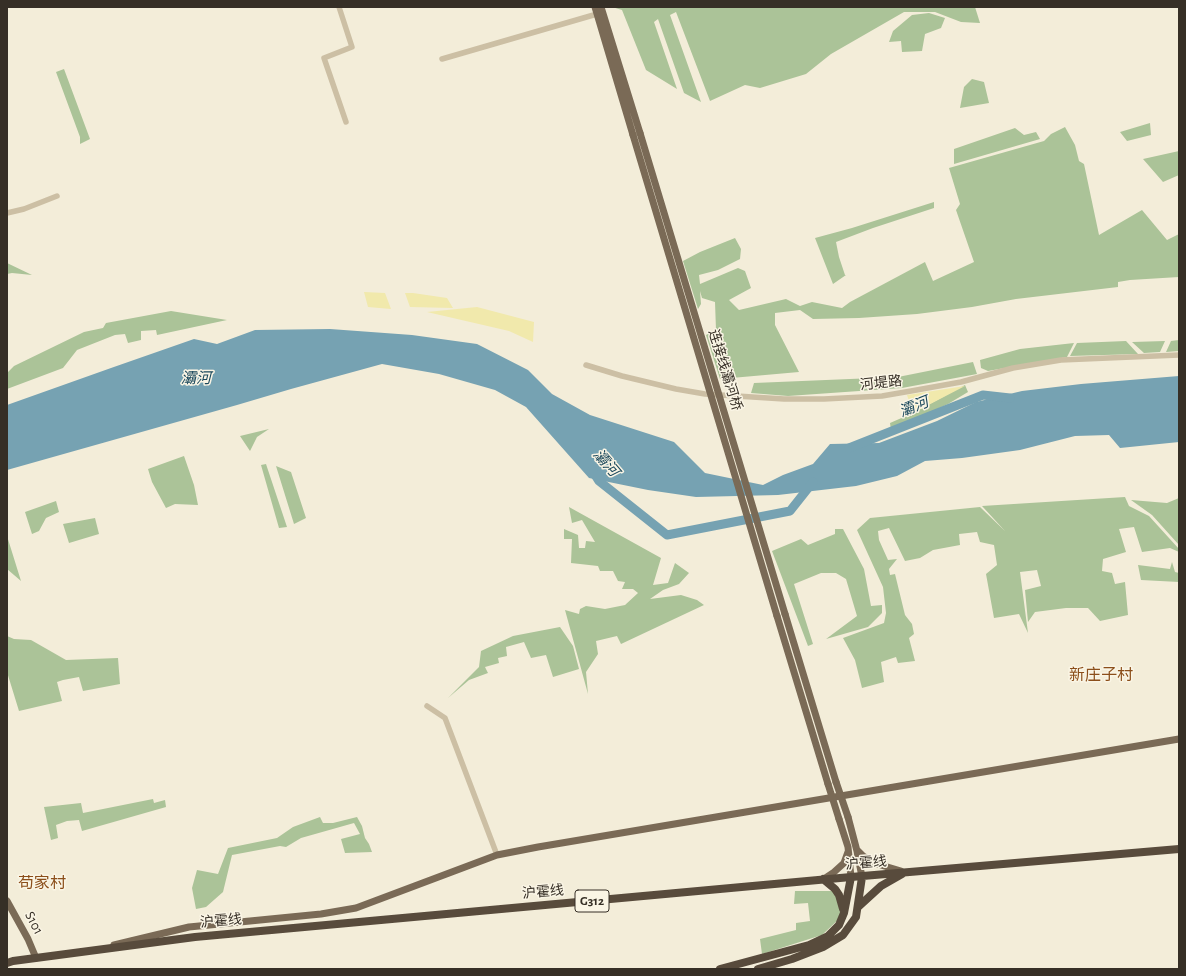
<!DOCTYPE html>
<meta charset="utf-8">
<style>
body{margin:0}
#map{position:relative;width:1186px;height:976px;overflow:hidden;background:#f3edd9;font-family:"Alegreya Sans",sans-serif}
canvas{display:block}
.frame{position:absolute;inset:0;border:8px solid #362f26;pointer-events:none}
</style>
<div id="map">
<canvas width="1186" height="976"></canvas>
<div class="frame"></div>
</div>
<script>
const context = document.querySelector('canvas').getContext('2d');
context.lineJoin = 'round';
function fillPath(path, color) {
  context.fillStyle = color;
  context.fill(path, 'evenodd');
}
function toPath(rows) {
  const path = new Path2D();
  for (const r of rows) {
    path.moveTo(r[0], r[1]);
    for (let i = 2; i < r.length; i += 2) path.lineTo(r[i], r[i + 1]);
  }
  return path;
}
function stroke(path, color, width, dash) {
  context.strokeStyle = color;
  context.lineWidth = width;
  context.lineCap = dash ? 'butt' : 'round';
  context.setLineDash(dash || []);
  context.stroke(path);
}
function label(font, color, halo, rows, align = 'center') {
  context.font = font + ' "Alegreya Sans","Noto Sans SC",sans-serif';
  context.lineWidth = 3;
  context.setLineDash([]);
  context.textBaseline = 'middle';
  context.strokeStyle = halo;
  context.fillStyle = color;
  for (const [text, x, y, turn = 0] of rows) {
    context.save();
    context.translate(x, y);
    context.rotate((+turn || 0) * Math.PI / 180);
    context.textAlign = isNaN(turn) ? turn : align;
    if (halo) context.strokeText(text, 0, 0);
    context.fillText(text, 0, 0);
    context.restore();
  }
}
fillPath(toPath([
 [612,7,975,7,980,23,961,22,935,12,904,12,831,54,806,74,760,88,745,85,710,101,676,12,670,15,701,102,684,93,658,19,654,22,677,89,646,70,622,10],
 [929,13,945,18,941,28,925,34,922,51,902,52,901,41,889,42,893,31,912,15],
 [64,69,90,139,80,144,80,137,56,72],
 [972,79,984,82,989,103,960,108,964,87],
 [1150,123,1151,135,1127,141,1120,132],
 [1065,127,1075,145,1079,161,1084,164,1099,235,1142,210,1167,240,1179,234,1179,277,1130,280,1118,282,1118,287,1016,299,972,307,917,314,859,318,813,319,800,310,775,313,775,325,799,372,720,379,706,335,716,330,715,302,702,298,700,291,701,304,698,309,683,261,700,252,735,238,741,249,740,259,718,270,699,275,700,284,738,268,745,271,751,288,729,300,739,310,786,299,800,306,812,302,842,308,850,302,925,262,933,281,974,262,956,210,960,204,949,168,1044,141,1051,134],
 [1015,128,1024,135,1036,132,1040,139,954,164,954,149],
 [1179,151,1179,175,1163,182,1143,159],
 [934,202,934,208,873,228,836,242,839,257,845,275,846,275,833,284,815,238,852,228],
 [7,263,32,275,12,273,7,274],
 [171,311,227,320,157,335,156,330,141,331,141,340,128,343,125,334,115,335,77,350,63,368,7,389,7,373,14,366,84,332,103,328,106,323],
 [1179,340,1179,351,1166,352,1171,341],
 [1126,341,1138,354,1070,356,1077,343],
 [1165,341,1160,352,1144,353,1132,342],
 [1074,343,1067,357,988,371,981,368,980,360,1020,349],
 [973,362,977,374,902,388,788,396,751,393,754,383,898,377],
 [965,385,968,392,948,404,891,430,890,423,913,413],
 [269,429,257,437,250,451,240,436],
 [184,456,194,485,198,505,175,504,166,508,152,482,148,469],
 [266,464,287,527,279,528,261,465],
 [276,466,291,472,306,518,294,524],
 [1125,497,1129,506,1149,516,1179,549,1179,552,1170,548,1142,552,1134,527,1119,529,1126,552,1103,559,1102,571,1112,573,1115,584,1125,582,1128,615,1100,621,1088,608,1066,608,1035,612,1028,622,1025,590,1041,586,1037,570,1020,572,1028,633,1019,614,994,618,986,574,997,565,994,545,980,542,977,532,959,534,960,545,933,550,920,558,905,561,889,528,878,531,879,540,888,560,897,559,889,569,890,575,895,574,905,615,912,624,914,634,909,638,915,661,898,663,896,657,881,662,884,682,862,688,855,660,843,638,884,623,886,613,883,587,857,530,870,518,980,507,1005,531,982,506],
 [1179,498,1179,545,1152,515,1131,500,1167,503],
 [56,501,59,512,46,518,39,531,32,534,25,512],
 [569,507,661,558,653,585,668,583,675,563,689,573,679,584,663,590,650,599,681,595,697,600,704,605,621,644,617,636,596,641,598,654,586,672,588,694,565,610,579,614,580,609,586,606,605,609,625,605,638,593,633,589,622,589,625,582,618,581,613,571,600,571,598,566,571,563,572,539,564,539,564,529,578,535,579,548,585,548,586,541,595,542,582,520,572,523],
 [95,518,99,534,69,543,63,524],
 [835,529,843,529,864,569,871,606,882,605,882,613,868,627,826,639,857,616,846,579,836,573,821,573,799,582,794,584,813,644,808,646,772,551,801,539,808,545,835,534],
 [7,536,21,581,7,569],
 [1172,562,1175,572,1179,573,1179,582,1141,580,1138,565,1170,569],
 [560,627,573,646,579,669,553,677,546,655,531,658,524,642,506,647,507,656,498,658,499,663,485,667,488,673,469,680,448,698,479,667,481,651,513,636],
 [7,636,14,639,31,640,66,660,118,658,120,684,83,691,79,677,63,680,57,682,62,701,19,711,7,672],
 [153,799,154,803,165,800,166,807,82,831,79,820,67,821,56,825,58,838,51,840,44,807,81,803,83,813],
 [320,817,323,823,333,823,357,817,362,826,365,838,369,844,372,852,345,853,341,839,360,834,354,823,301,838,286,847,280,846,232,855,223,892,206,907,196,909,192,888,197,870,218,874,228,848,277,838,293,827],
 [795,891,833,891,841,905,840,918,822,935,762,954,760,939,796,930,796,923,810,921,808,903,794,904]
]), '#abc398');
fillPath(toPath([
 [364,292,385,293,391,309,368,307],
 [405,293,413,293,447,298,453,308,410,307],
 [477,307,534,322,533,342,509,331,427,312],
 [965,386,913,413,907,395]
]), '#f1e9ac');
fillPath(toPath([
 [330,329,412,335,477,344,528,370,552,394,590,415,674,442,705,473,763,485,783,475,813,464,830,444,879,443,937,421,976,402,1022,391,1081,384,1179,376,1179,442,1120,448,1109,435,1075,436,1020,450,962,458,925,461,897,476,856,486,778,495,696,497,648,490,589,478,526,407,495,390,439,374,382,364,291,389,237,405,7,470,7,405,111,368,194,339,217,344,255,330]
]), '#76a2b2');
stroke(toPath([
 [849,448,983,395,1010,398],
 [592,470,599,481,667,535,790,511,813,482]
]), '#76a2b2', 9);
stroke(toPath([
 [339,7,352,47,324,58,346,122],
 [442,59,597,14],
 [7,213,24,209,57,196],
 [586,365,622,376,676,389,705,394,784,399,824,399,882,396,911,391,961,382,1013,368,1061,360,1179,355],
 [427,706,445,718,497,855]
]), '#ccbfa4', 5.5);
stroke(toPath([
 [595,7,633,135],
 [601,7,640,133],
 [785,614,836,782],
 [777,616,828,784],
 [848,817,857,851,862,877],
 [839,819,848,847,851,877],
 [857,850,863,856,874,863,901,871],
 [824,879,833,873,844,863,848,852],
 [7,901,28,939,36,958],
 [114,945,189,927,321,914,356,908,497,855,538,847,1179,739]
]), '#7a6a56', 7);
stroke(toPath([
 [823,879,835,889,839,895,843,909],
 [858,907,881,886,902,874],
 [7,963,13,961,195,937,851,877,1179,849],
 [720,969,809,945,828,936,839,925,844,913,851,877],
 [758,969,792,959,823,947,843,935,856,917,862,877]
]), '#584b3c', 8);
stroke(toPath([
 [640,133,785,614],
 [633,135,777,616],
 [836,782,848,817],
 [828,784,839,819]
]), '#7a6a56', 7);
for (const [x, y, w] of [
 [592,901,34]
]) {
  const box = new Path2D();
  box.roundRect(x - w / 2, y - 11, w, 22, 3);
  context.fillStyle = '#faf5e5';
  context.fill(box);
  stroke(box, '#362f26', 1);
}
label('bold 13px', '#362f26', null, [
 ["G312",592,901]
]);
label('14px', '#362f26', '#faf5e5', [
 ["连接线灞河桥",725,370,73],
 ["河堤路",881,383,-6],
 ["沪霍线",866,863,-5],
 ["沪霍线",543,892,-5],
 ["沪霍线",221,921,-5],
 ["S101",34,923,62]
]);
label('italic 15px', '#19475b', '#faf5e5', [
 ["灞河",196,378],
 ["灞河",914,407,-22],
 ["灞河",606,463,49]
]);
label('16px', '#8b4e1a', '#faf5e5', [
 ["新庄子村",1101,675],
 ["苟家村",42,883]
]);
</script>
